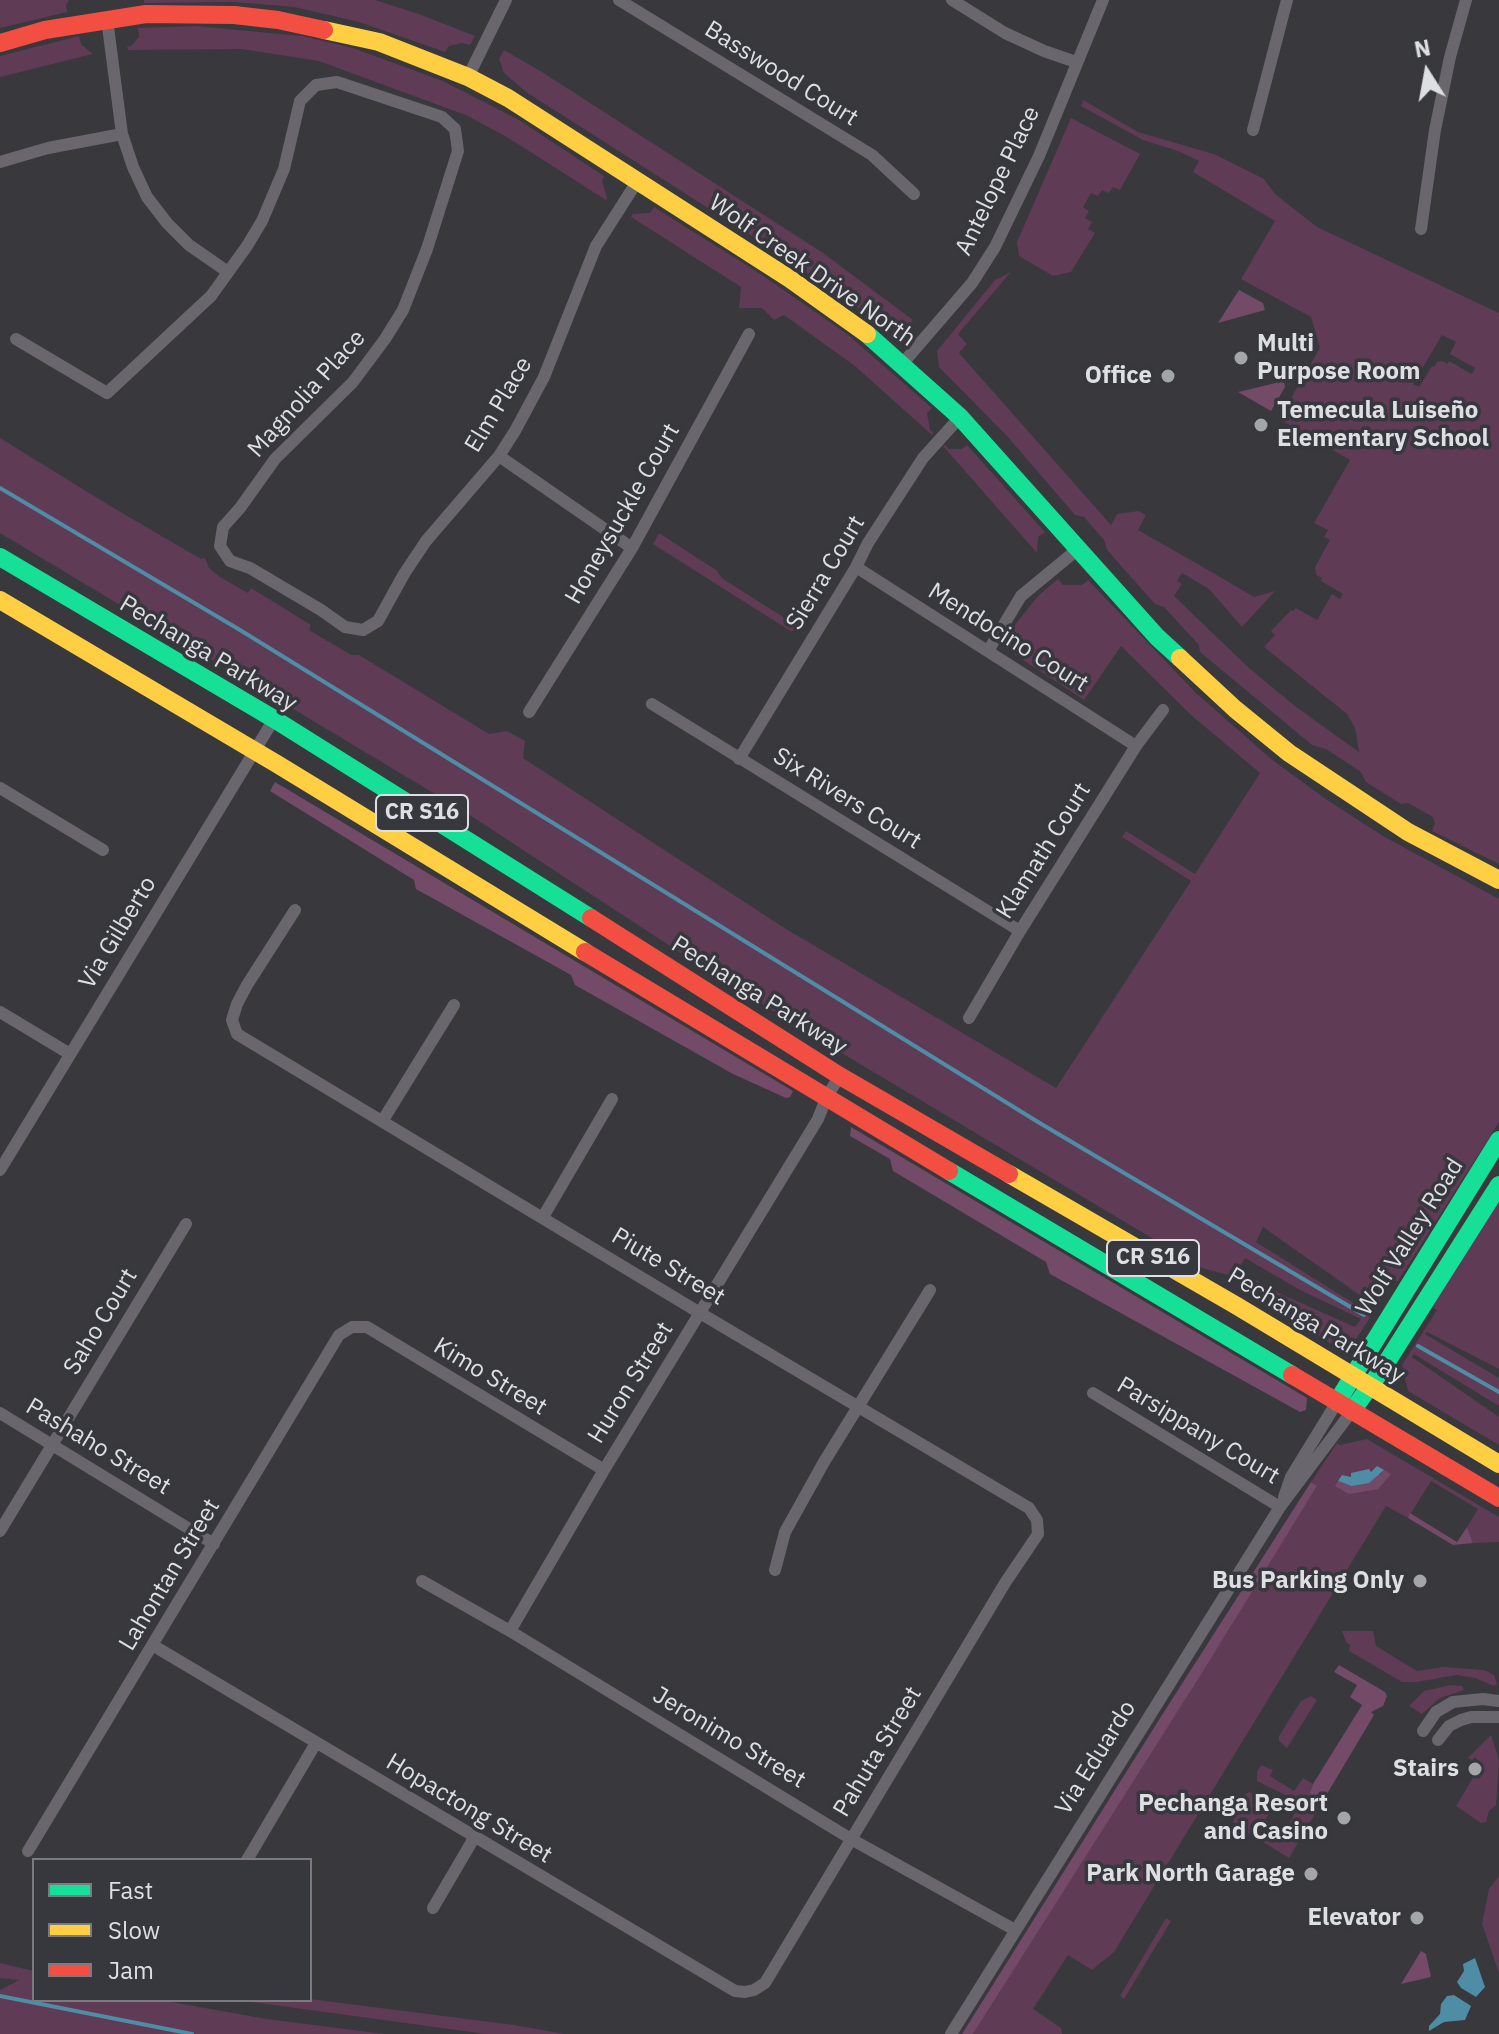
<!DOCTYPE html>
<meta charset="utf-8">
<style>
body{margin:0}
#map{position:relative;width:1499px;height:2034px;overflow:hidden;background:#38383d;font-family:"IBM Plex Sans",sans-serif}
canvas{display:block}
.legend{position:absolute;left:32px;top:1858px;width:280px;height:144px;box-sizing:border-box;background:#37373e;border:2px solid #7a7a80;margin:0;padding:10px 14px;list-style:none;font-size:24px;color:#dedfe3}
.legend li{display:flex;align-items:center;gap:16px;height:40px}
.legend b{width:40px;border:2px solid #7a7a80}
.north{position:absolute;left:1387px;top:32px;width:80px;height:80px;-webkit-text-stroke:6px #37373e;paint-order:stroke;rotate:349deg;font-size:22px;font-weight:700;line-height:32px;text-align:center;color:#dedfe3}
.north::after{content:'';display:block;margin:auto;width:28px;height:36px;background:#dedfe3;clip-path:polygon(50% 0,100% 100%,50% 72%,0 100%)}
</style>
<div id="map">
<canvas width="1499" height="2034"></canvas>
<ul class="legend">
<li><b style="height:10px;background:#16e098"></b>Fast</li>
<li><b style="height:10px;background:#ffcf43"></b>Slow</li>
<li><b style="height:10px;background:#f24e42"></b>Jam</li>
</ul>
<div class="north">N</div>
</div>
<script>
const context = document.querySelector('canvas').getContext('2d');
context.lineJoin = 'round';
function fillPath(path, color) {
  context.fillStyle = color;
  context.fill(path, 'evenodd');
}
function toPath(rows) {
  const path = new Path2D();
  for (const r of rows) {
    path.moveTo(r[0], r[1]);
    for (let i = 2; i < r.length; i += 2) path.lineTo(r[i], r[i + 1]);
  }
  return path;
}
function stroke(path, color, width, dash) {
  context.strokeStyle = color;
  context.lineWidth = width;
  context.lineCap = dash ? 'butt' : 'round';
  context.setLineDash(dash || []);
  context.stroke(path);
}
function label(font, color, halo, rows, align = 'center') {
  context.font = font + ' "IBM Plex Sans",sans-serif';
  context.lineWidth = 7;
  context.setLineDash([]);
  context.textBaseline = 'middle';
  context.strokeStyle = halo;
  context.fillStyle = color;
  for (const [text, x, y, turn = 0] of rows) {
    context.save();
    context.translate(x, y);
    context.rotate((+turn || 0) * Math.PI / 180);
    context.textAlign = isNaN(turn) ? turn : align;
    if (halo) context.strokeText(text, 0, 0);
    context.fillText(text, 0, 0);
    context.restore();
  }
}
fillPath(toPath([
 [0,0,69,0,66,5,67,12,0,28],
 [144,0,375,0,419,14,475,36,470,45,462,43,449,46,445,52,359,22,294,7,234,2,144,3],
 [196,26,302,36,353,48,443,81,519,120,604,176,602,181,607,198,606,200,510,139,468,116,319,61,242,49,128,50,127,47,131,46,139,37,138,28],
 [79,36,81,44,93,54,0,77,0,56],
 [504,50,542,72,823,253,913,320,906,328,892,329,863,311,777,252,526,92,504,73,499,59],
 [1083,100,1138,132,1214,154,1264,179,1275,194,1317,227,1499,313,1499,864,1432,831,1435,824,1433,817,1408,803,1401,804,1366,782,1361,772,1326,749,1312,745,1200,652,1199,645,1164,607,1155,604,1107,550,1104,540,1084,517,1075,515,1007,436,939,367,937,351,995,280,1011,272,958,334,967,344,959,353,1111,525,1117,514,1139,511,1146,515,1138,530,1215,574,1254,597,1275,591,1242,627,1209,589,1182,573,1177,581,1182,584,1174,596,1249,668,1295,706,1359,752,1355,728,1347,714,1264,647,1275,635,1271,631,1291,610,1293,611,1296,608,1317,620,1332,594,1340,599,1343,594,1321,581,1322,578,1316,575,1315,567,1330,540,1324,537,1328,530,1314,523,1350,460,1279,419,1320,348,1311,317,1241,279,1275,221,1193,172,1199,161,1178,151,1143,140,1081,106],
 [1442,335,1456,342,1450,354,1475,368,1472,374,1449,361,1448,364,1442,361,1437,362,1434,367,1432,366,1419,387,1413,384],
 [1071,118,1140,154,1120,190,1113,187,1109,193,1102,190,1098,196,1091,193,1083,207,1089,211,1085,218,1092,222,1088,229,1095,233,1071,272,1053,276,1019,256,1017,242],
 [654,207,762,275,847,334,932,408,927,413,930,430,934,433,932,435,855,366,784,315,774,320,762,308,739,308,741,287,631,217,633,214,650,213],
 [0,438,112,507,201,559,205,558,209,568,220,577,248,593,251,588,311,625,309,630,351,655,359,655,489,734,507,731,525,741,523,758,786,929,1056,1088,1191,881,1122,837,1126,831,1195,874,1260,773,1191,715,1121,646,1084,700,1014,654,1019,648,1016,637,1009,637,1017,622,1039,595,1058,579,1063,585,1082,585,1088,580,1196,693,1270,758,1327,800,1383,836,1499,899,1499,1122,1398,1281,1393,1281,1357,1338,1333,1345,1277,1312,1264,1295,1232,1276,1202,1268,850,1058,719,978,465,812,0,533],
 [1263,1227,1371,1303,1366,1311,1256,1242],
 [1245,1258,1300,1290,1361,1319,1355,1327,1283,1295,1238,1270],
 [945,445,949,449,962,449,967,445,1045,532,1038,537,1037,553,943,446],
 [659,533,716,570,723,579,796,625,792,632,653,544],
 [1499,1200,1499,1369,1427,1332,1425,1334,1499,1378,1499,1406,1414,1354,1412,1357,1499,1417,1499,1445,1408,1391,1402,1365,1437,1310,1432,1307],
 [1367,1439,1499,1517,1499,1542,1473,1543,1467,1527,1478,1509,1431,1481,1408,1518,1386,1506,1114,1952,1092,1970,1068,1955,1033,2009,1061,2028,1062,2034,973,2034,1317,1486,1311,1482,1337,1443,1340,1445],
 [1342,1631,1373,1631,1376,1646,1417,1671,1444,1667,1484,1670,1494,1675,1497,1684,1494,1686,1475,1678,1457,1675,1416,1682,1402,1682,1349,1651,1350,1645,1346,1642],
 [1450,1685,1462,1686,1464,1690,1440,1698,1422,1714,1409,1706,1424,1691],
 [1311,1696,1317,1700,1287,1748,1279,1741,1279,1736,1301,1701],
 [1491,1735,1499,1760,1496,1805,1489,1811,1486,1822,1481,1823,1456,1806,1474,1776,1479,1779,1482,1774,1478,1760,1475,1757,1472,1760,1468,1758],
 [1261,1765,1273,1770,1270,1776,1294,1791,1303,1778,1313,1784,1307,1801,1308,1808,1315,1814,1289,1858,1240,1828,1242,1825,1233,1823,1234,1819,1230,1817,1242,1797,1249,1792,1273,1807,1263,1824,1282,1835,1301,1803,1257,1781,1257,1772],
 [1499,1876,1499,1973,1482,1924,1489,1889],
 [1166,1918,1171,1921,1124,1999,1120,1996],
 [0,1963,34,1971,34,2000,160,2000,267,2019,384,2034,0,2034,0,1990,19,1980,0,1978],
 [310,1999,514,2025,565,2034,486,2034,237,2000]
]), '#5f3b56');
fillPath(toPath([
 [1239,290,1263,303,1265,310,1218,323],
 [1284,381,1285,387,1271,411,1238,392],
 [275,782,793,1091,790,1097,786,1098,733,1074,575,985,571,975,416,889,414,880,270,791],
 [851,1127,1307,1398,1306,1410,1300,1412,1050,1274,1046,1262,893,1171,890,1159,850,1136],
 [1384,1470,1391,1474,1378,1489,1349,1494,1335,1486,1338,1481,1345,1484,1381,1474],
 [1311,1482,1317,1486,1200,1676,973,2034,962,2034,1162,1715],
 [1410,1513,1457,1542,1467,1527,1473,1543,1453,1545,1408,1518],
 [1339,1665,1385,1692,1387,1696,1383,1706,1371,1712,1374,1715,1315,1814,1308,1808,1307,1801,1313,1784,1362,1705,1350,1697,1357,1685,1334,1672],
 [1421,1951,1426,1954,1431,1977,1401,1984]
]), '#734a68');
fillPath(toPath([
 [1377,1466,1384,1470,1369,1483,1352,1486,1338,1481,1342,1475,1351,1477,1351,1473,1369,1469,1371,1472],
 [1475,1958,1485,1987,1476,1997,1461,1988,1457,1982,1464,1971,1463,1964],
 [1454,1995,1471,2006,1465,2020,1444,2022,1429,2031,1429,2026,1440,2014,1441,2004,1447,1996]
]), '#4f8ca5');
stroke(toPath([
 [0,488,240,630,1038,1122,1364,1315],
 [1418,1346,1499,1392],
 [0,1996,192,2034]
]), '#4f8ca5', 4);
stroke(toPath([
 [619,0,872,155,914,194],
 [952,0,1005,33,1044,51,1076,62],
 [107,19,122,134,133,167,147,197,167,223,189,245,228,272],
 [468,77,506,0],
 [1253,130,1287,0],
 [0,162,48,148,122,134],
 [1421,229,1435,130,1450,57,1466,0],
 [16,339,107,393,211,296,247,246,262,221,284,169,300,101,316,85,337,82,442,117,455,129,458,151,427,249,403,310,385,339,353,382,275,459,240,508,223,527,220,546,230,561,250,568,321,610,345,627,363,630,378,621,404,574,426,541,499,456,515,431,544,377,596,246,638,180],
 [903,363,972,283,995,247,1039,156,1103,0],
 [499,456,632,548],
 [856,567,1136,746],
 [988,651,1021,596,1078,549],
 [652,704,1020,931],
 [529,712,632,548,749,334],
 [739,759,856,567,868,543,923,458,960,417],
 [0,788,103,850],
 [0,1012,70,1054],
 [969,1018,1020,931,1136,746,1163,710],
 [383,1120,454,1005],
 [0,1170,274,719],
 [543,1217,612,1099],
 [1093,1393,1280,1507],
 [0,1413,214,1544],
 [1284,1497,1291,1477,1337,1402],
 [0,1531,186,1224],
 [775,1570,785,1532,824,1462,930,1290],
 [422,1581,510,1631,851,1839,1015,1930],
 [510,1631,604,1470,818,1119,827,1096,840,1076],
 [154,1646,735,1991,745,1992,754,1990,765,1983,1005,1583,1038,1534,1037,1520,1029,1508,700,1313,237,1034,232,1020,237,1004,247,985,295,910],
 [1423,1731,1436,1712,1453,1702,1483,1699,1499,1701],
 [1438,1740,1449,1726,1461,1720,1471,1717,1499,1717],
 [28,1851,339,1335,352,1327,367,1327,604,1470],
 [247,1860,316,1743],
 [433,1908,474,1838],
 [951,2034,1280,1507,1352,1411]
]), '#69666d', 12);
stroke(toPath([
 [867,334,960,417,1157,637,1180,658],
 [0,557,274,719,591,918],
 [949,1171,1292,1375],
 [1337,1402,1499,1140],
 [1352,1411,1383,1368,1499,1185]
]), '#16e098', 18);
stroke(toPath([
 [324,30,379,42,468,77,508,98,790,279,867,334],
 [0,600,277,764,585,952],
 [1180,658,1235,709,1289,753,1408,832,1499,880],
 [1009,1174,1237,1306,1499,1464]
]), '#ffcf43', 18);
stroke(toPath([
 [0,43,45,30,146,14,234,15,278,20,324,30],
 [591,918,840,1076,1009,1174],
 [585,952,949,1171],
 [1292,1375,1499,1498]
]), '#f24e42', 18);
for (const [x, y, r, color] of [
 [1241,358,8,"#a4a5a9"],
 [1168,376,8,"#a4a5a9"],
 [1261,425,8,"#a4a5a9"],
 [1420,1581,8,"#a4a5a9"],
 [1475,1769,8,"#a4a5a9"],
 [1344,1818,8,"#a4a5a9"],
 [1311,1874,8,"#a4a5a9"],
 [1417,1918,8,"#a4a5a9"]
]) {
  const dot = new Path2D();
  dot.arc(x, y, r, 0, 2 * Math.PI);
  context.fillStyle = color;
  context.fill(dot);
  stroke(dot, '#37373e', 3);
}
for (const [x, y, w] of [
 [422,813,92],
 [1153,1258,92]
]) {
  const box = new Path2D();
  box.roundRect(x - w / 2, y - 18, w, 36, 6);
  context.fillStyle = '#37373e';
  context.fill(box);
  stroke(box, '#dedfe3', 2);
}
label('bold 22px', '#dedfe3', null, [
 ["CR S16",422,813],
 ["CR S16",1153,1258]
]);
label('24px', '#dedfe3', '#37373e', [
 ["Basswood Court",781,74,32],
 ["Antelope Place",998,181,-64],
 ["Wolf Creek Drive North",812,271,35],
 ["Magnolia Place",307,394,-48],
 ["Elm Place",499,405,-59],
 ["Honeysuckle Court",623,514,-60],
 ["Sierra Court",826,573,-59],
 ["Mendocino Court",1008,638,32],
 ["Pechanga Parkway",208,654,31],
 ["Six Rivers Court",847,799,32],
 ["Klamath Court",1044,851,-58],
 ["Via Gilberto",118,933,-59],
 ["Pechanga Parkway",759,996,32],
 ["Wolf Valley Road",1410,1237,-58],
 ["Piute Street",668,1267,31],
 ["Saho Court",101,1322,-59],
 ["Pechanga Parkway",1316,1326,31],
 ["Kimo Street",490,1377,31],
 ["Huron Street",631,1383,-58],
 ["Parsippany Court",1198,1431,31],
 ["Pashaho Street",98,1447,31],
 ["Lahontan Street",170,1575,-59],
 ["Jeronimo Street",729,1738,31],
 ["Pahuta Street",878,1752,-59],
 ["Via Eduardo",1096,1758,-58],
 ["Hopactong Street",469,1809,31]
]);
label('bold 24px', '#dedfe3', '#37373e', [
 ["Multi",1257,344,"left"],
 ["Purpose Room",1257,372,"left"],
 ["Office",1152,376],
 ["Temecula Luiseño",1277,411,"left"],
 ["Elementary School",1277,439,"left"],
 ["Bus Parking Only",1404,1581],
 ["Stairs",1459,1769],
 ["Pechanga Resort",1328,1804],
 ["and Casino",1328,1832],
 ["Park North Garage",1295,1874],
 ["Elevator",1401,1918]
], 'right');
</script>
